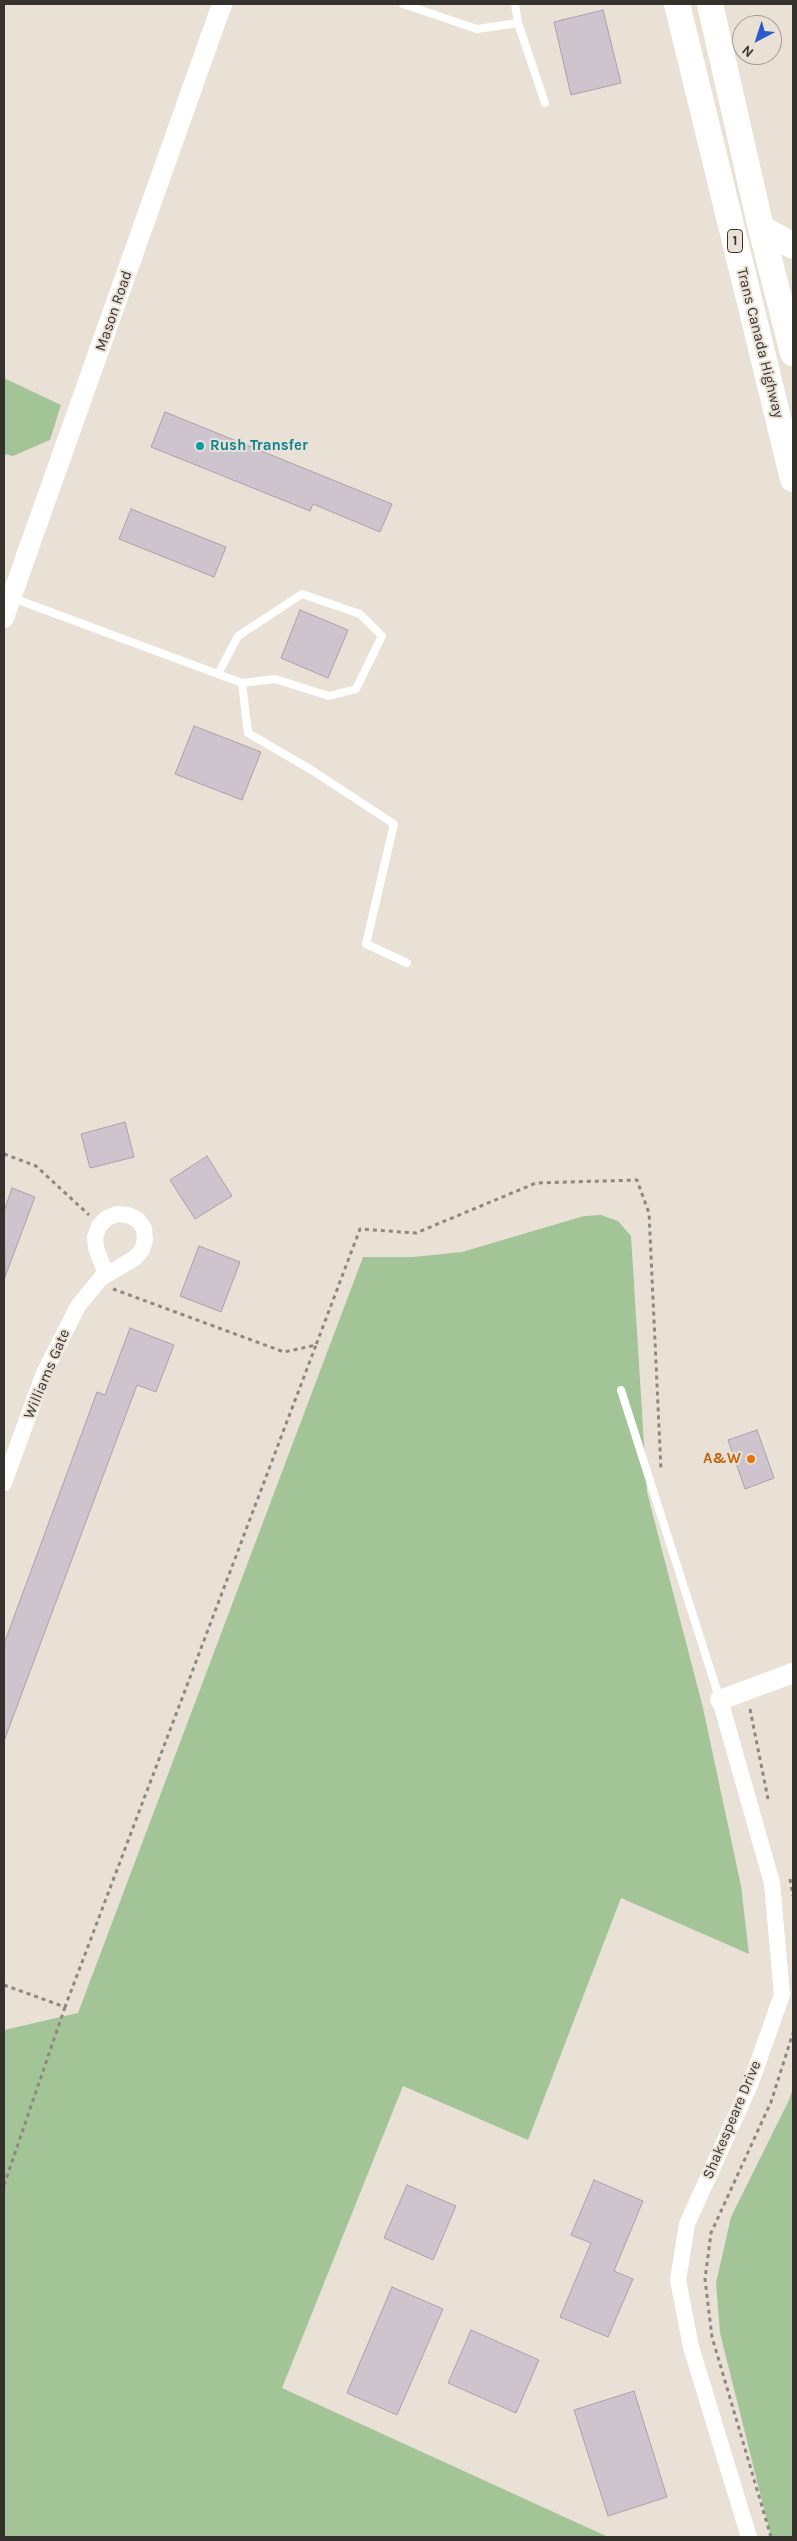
<!DOCTYPE html>
<style>
body{margin:0}
#map{position:relative;width:797px;height:2541px;overflow:hidden;background:#eae1d6;font-family:Karla,sans-serif}
canvas{display:block}
.frame{position:absolute;inset:0;border:5px solid #35322e;pointer-events:none}
.north{position:absolute;left:732px;top:15px;width:50px;height:50px;box-sizing:border-box;background:#eae1d6;border:1px solid #a29b93;border-radius:50%;rotate:220deg;font-size:14px;font-weight:700;line-height:20px;text-align:center;color:#35322e}
.north::after{content:'';display:block;margin:auto;width:18px;height:22px;background:#295dcb;clip-path:polygon(50% 0,100% 100%,50% 72%,0 100%)}
</style>
<div id="map">
<canvas width="797" height="2541"></canvas>
<div class="frame"></div>
<div class="north">N</div>
</div>
<script>
const context = document.querySelector('canvas').getContext('2d');
context.lineJoin = 'round';
function fillPath(path, color) {
  context.fillStyle = color;
  context.fill(path, 'evenodd');
}
function toPath(rows) {
  const path = new Path2D();
  for (const r of rows) {
    path.moveTo(r[0], r[1]);
    for (let i = 2; i < r.length; i += 2) path.lineTo(r[i], r[i + 1]);
  }
  return path;
}
function stroke(path, color, width, dash) {
  context.strokeStyle = color;
  context.lineWidth = width;
  context.lineCap = dash ? 'butt' : 'round';
  context.setLineDash(dash || []);
  context.stroke(path);
}
function label(font, color, halo, rows, align = 'center') {
  context.font = font + ' Karla,sans-serif';
  context.lineWidth = 4;
  context.setLineDash([]);
  context.textBaseline = 'middle';
  context.strokeStyle = halo;
  context.fillStyle = color;
  for (const [text, x, y, turn = 0] of rows) {
    context.save();
    context.translate(x, y);
    context.rotate((+turn || 0) * Math.PI / 180);
    context.textAlign = isNaN(turn) ? turn : align;
    if (halo) context.strokeText(text, 0, 0);
    context.fillText(text, 0, 0);
    context.restore();
  }
}
fillPath(toPath([
 [4,378,61,405,50,440,13,456,4,454],
 [601,1215,618,1221,631,1236,647,1492,703,1708,741,1886,749,1954,621,1898,528,2140,403,2086,282,2388,606,2536,4,2537,4,2030,78,2013,363,1257,413,1257,462,1252,584,1216],
 [793,2088,793,2537,771,2537,720,2333,716,2283,731,2217,789,2100]
]), '#a3c497');
const building = toPath([
 [603,10,621,83,571,95,554,22,603,10],
 [165,412,392,504,380,532,313,504,310,511,151,447,165,412],
 [131,509,226,547,214,577,119,539,131,509],
 [300,610,348,630,328,678,281,658,300,610],
 [194,726,261,752,242,800,175,774,194,726],
 [125,1122,134,1157,90,1168,81,1134,125,1122],
 [207,1156,232,1196,195,1219,170,1180,207,1156],
 [12,1188,35,1197,5,1277,4,1211,12,1188],
 [199,1246,240,1262,221,1312,180,1296,199,1246],
 [130,1328,174,1345,156,1392,137,1385,4,1741,4,1644,97,1392,105,1395,130,1328],
 [757,1430,774,1478,745,1489,728,1440,757,1430],
 [594,2180,643,2201,614,2271,633,2279,608,2337,560,2317,591,2243,571,2235,594,2180],
 [407,2185,456,2206,433,2260,384,2238,407,2185],
 [392,2287,443,2309,397,2415,347,2393,392,2287],
 [471,2330,539,2360,516,2413,448,2383,471,2330],
 [634,2391,667,2497,608,2516,574,2410,634,2391]
]);
fillPath(building, '#cec4ce');
stroke(building, '#a9a0aa', 1);
stroke(toPath([
 [4,1154,36,1166,89,1215],
 [113,1289,284,1352,316,1345,360,1229,416,1233,536,1183,637,1180,649,1213,661,1470],
 [750,1709,768,1799],
 [790,1879,793,1896],
 [4,1985,65,2007,316,1345],
 [4,2185,65,2007],
 [771,2537,712,2337,705,2279,711,2233,771,2102,793,2033]
]), '#8e8881', 3, [4, 4]);
stroke(toPath([
 [403,4,477,29,518,23],
 [515,4,518,23,545,103],
 [13,598,242,683,248,733,310,769,394,824,366,944,407,963],
 [218,674,238,636,302,594,360,614,382,636,356,689,329,696,275,679,242,683],
 [621,1390,720,1700]
]), '#fff', 8);
stroke(toPath([
 [4,1483,44,1373,78,1306,101,1278,135,1258,142,1250,145,1240,144,1229,138,1220,128,1215,117,1214,107,1218,99,1226,95,1237,96,1248,106,1274],
 [720,1700,772,1883,782,1995,750,2085,687,2224,678,2280,691,2347,749,2537]
]), '#fff', 16);
stroke(toPath([
 [4,618,222,4],
 [720,1700,793,1673]
]), '#fff', 20);
stroke(toPath([
 [677,4,793,479],
 [710,4,761,228,793,353],
 [761,228,793,246]
]), '#fff', 26);
for (const [x, y, r, color] of [
 [200,446,5,"#0f9aa8"],
 [751,1459,5,"#e8710a"]
]) {
  const dot = new Path2D();
  dot.arc(x, y, r, 0, 2 * Math.PI);
  context.fillStyle = color;
  context.fill(dot);
  stroke(dot, '#eae1d6', 2);
}
for (const [x, y, w] of [
 [735,241,15]
]) {
  const box = new Path2D();
  box.roundRect(x - w / 2, y - 11.5, w, 23, 4);
  context.fillStyle = '#eae1d6';
  context.fill(box);
  stroke(box, '#35322e', 1);
}
label('bold 14px', '#35322e', null, [
 ["1",735,241]
]);
label('15px', '#35322e', '#eae1d6', [
 ["Mason Road",114,311,-71],
 ["Trans Canada Highway",760,343,76],
 ["Williams Gate",47,1374,-67],
 ["Shakespeare Drive",732,2120,-67]
]);
label('bold 15px', '#0d838f', '#eae1d6', [
 ["Rush Transfer",210,446]
], 'left');
label('bold 15px', '#c56008', '#eae1d6', [
 ["A&W",741,1459]
], 'right');
</script>
